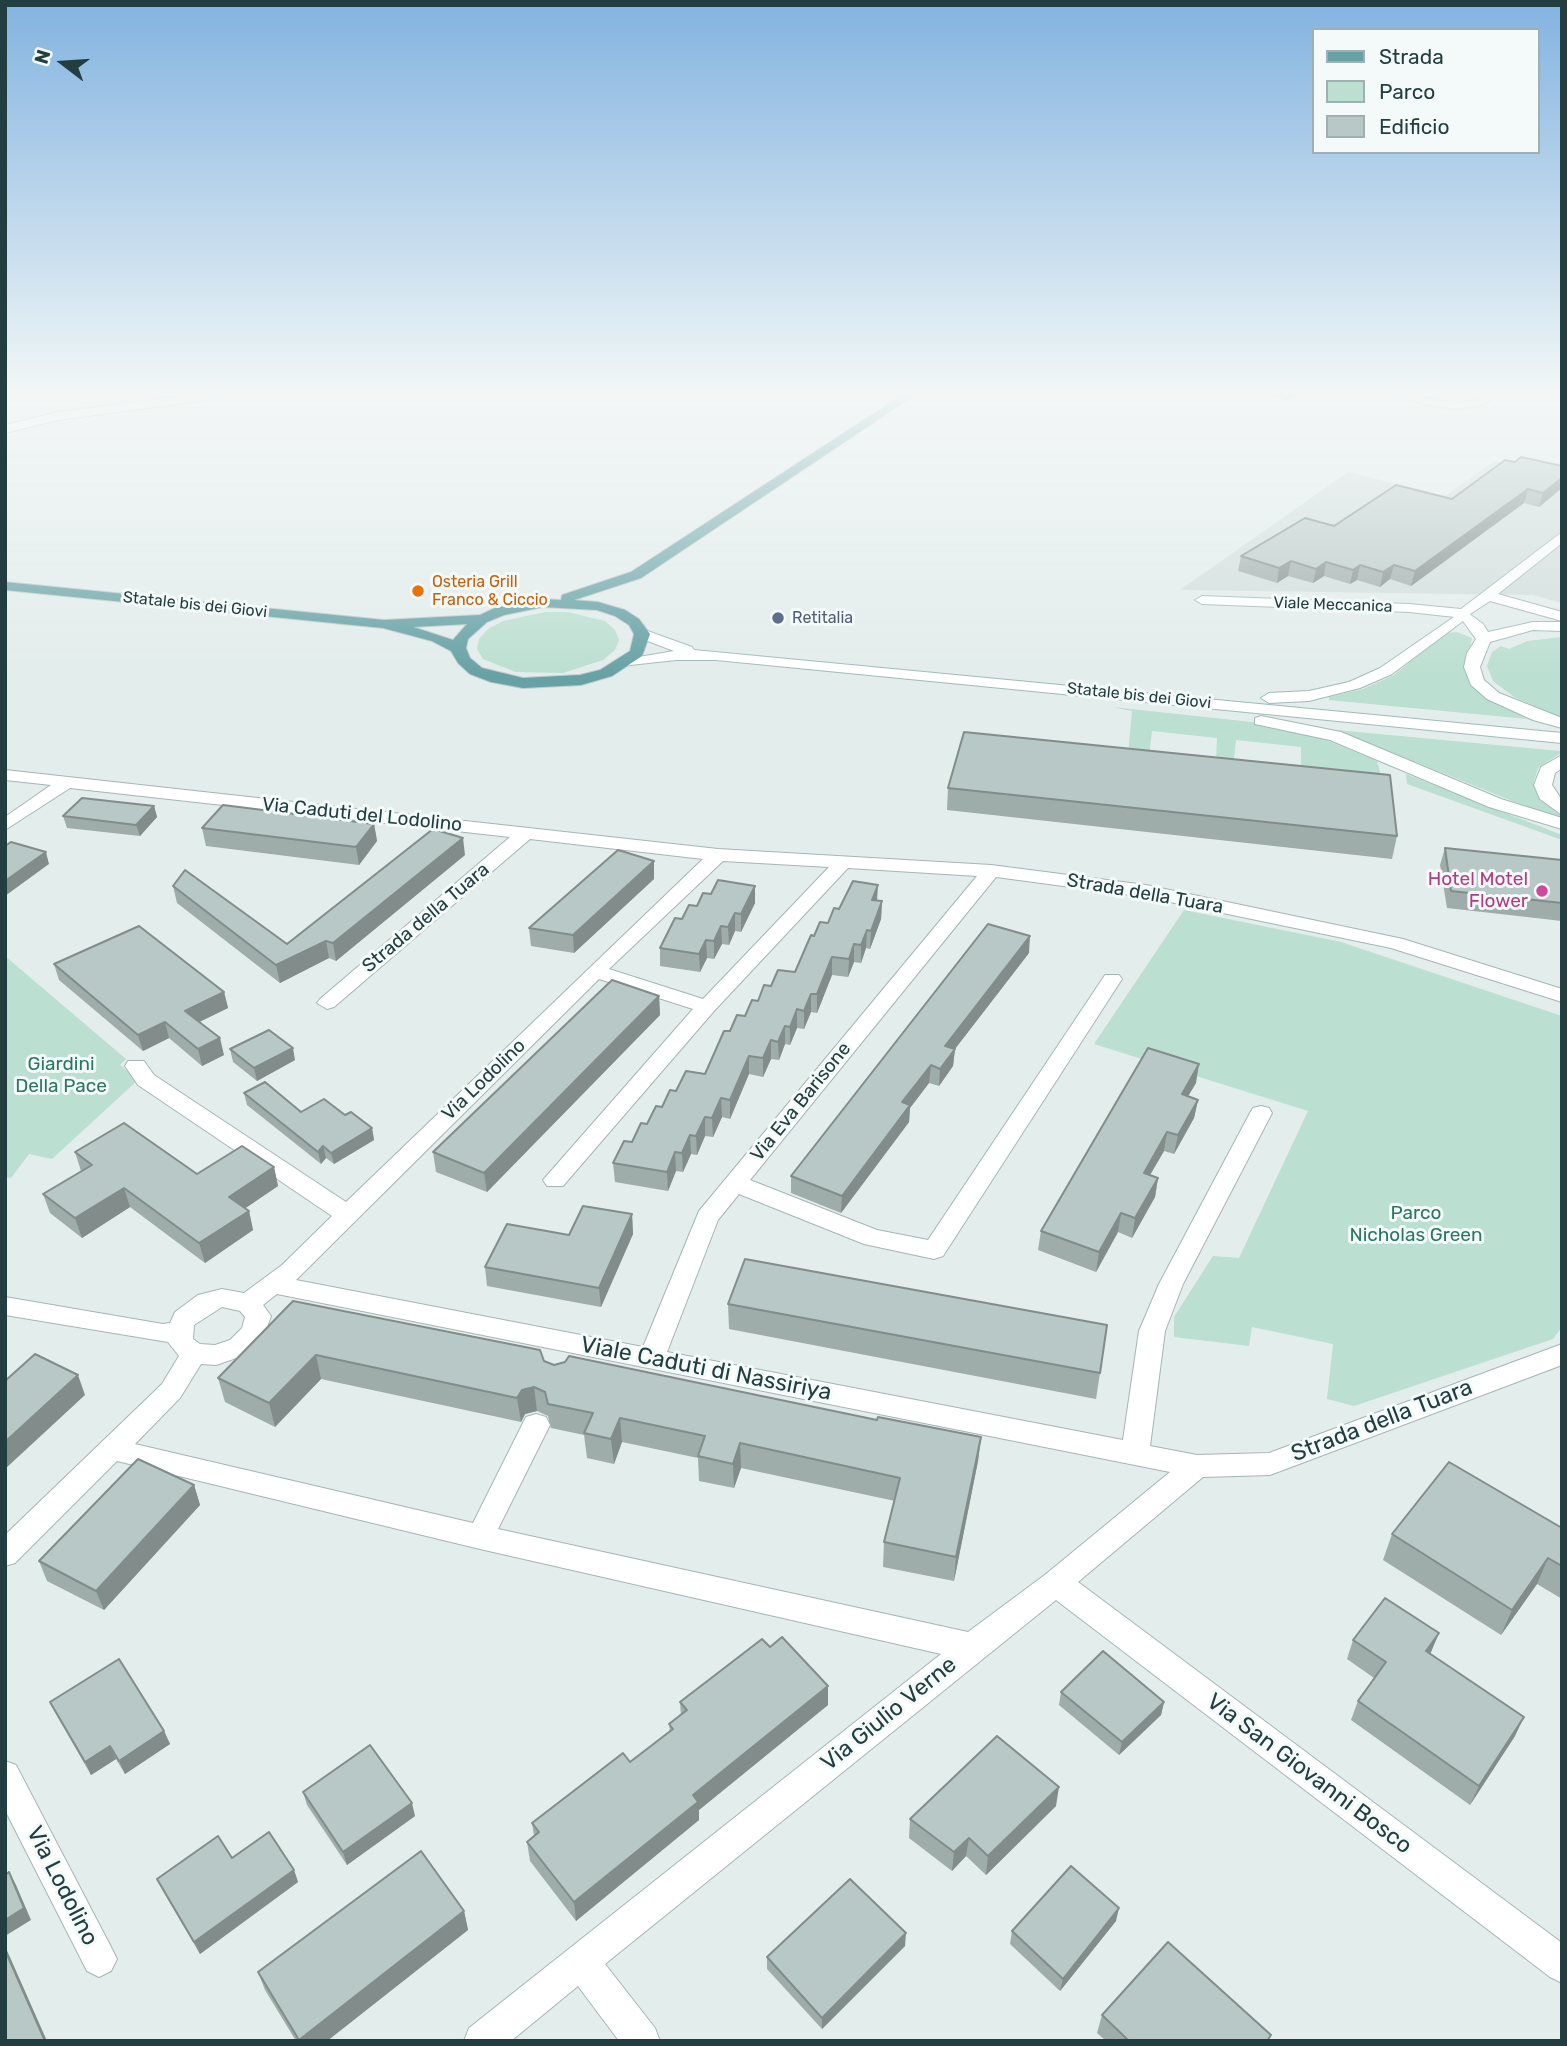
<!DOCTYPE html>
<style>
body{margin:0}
#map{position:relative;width:1567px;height:2046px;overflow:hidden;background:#e3edec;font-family:Rubik,sans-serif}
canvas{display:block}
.frame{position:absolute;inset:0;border:7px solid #223e40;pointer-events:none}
.legend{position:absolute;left:1312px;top:28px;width:228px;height:126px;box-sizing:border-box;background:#f4faf9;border:2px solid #a0afaf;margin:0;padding:9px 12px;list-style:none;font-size:21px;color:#223e40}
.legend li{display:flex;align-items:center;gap:14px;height:35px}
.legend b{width:35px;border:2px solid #a0afaf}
.north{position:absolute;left:28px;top:28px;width:70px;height:70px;-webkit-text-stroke:5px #f4faf9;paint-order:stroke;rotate:287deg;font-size:19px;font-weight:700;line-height:28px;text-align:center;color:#223e40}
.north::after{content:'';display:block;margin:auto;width:24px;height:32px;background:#223e40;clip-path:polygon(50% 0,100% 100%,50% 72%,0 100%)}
</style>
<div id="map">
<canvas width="1567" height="2046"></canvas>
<div class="frame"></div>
<ul class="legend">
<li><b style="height:9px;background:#66a1a5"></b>Strada</li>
<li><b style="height:19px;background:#bbdfd0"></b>Parco</li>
<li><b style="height:19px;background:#b8c8c6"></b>Edificio</li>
</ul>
<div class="north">N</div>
</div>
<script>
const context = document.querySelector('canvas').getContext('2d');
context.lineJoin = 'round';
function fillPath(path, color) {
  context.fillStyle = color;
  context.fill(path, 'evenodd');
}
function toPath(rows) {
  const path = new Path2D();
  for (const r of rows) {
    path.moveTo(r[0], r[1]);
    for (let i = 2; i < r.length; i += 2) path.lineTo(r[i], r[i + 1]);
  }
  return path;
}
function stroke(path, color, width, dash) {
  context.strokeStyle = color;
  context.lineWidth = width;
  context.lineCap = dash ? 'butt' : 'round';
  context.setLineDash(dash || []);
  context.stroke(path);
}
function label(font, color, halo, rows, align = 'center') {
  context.font = font + ' Rubik,sans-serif';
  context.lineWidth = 6;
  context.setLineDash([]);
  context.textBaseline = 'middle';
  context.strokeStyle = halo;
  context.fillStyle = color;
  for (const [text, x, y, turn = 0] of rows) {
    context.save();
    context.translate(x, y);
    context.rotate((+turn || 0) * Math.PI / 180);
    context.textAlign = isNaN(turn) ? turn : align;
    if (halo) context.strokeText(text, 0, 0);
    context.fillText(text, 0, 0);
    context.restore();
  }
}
fillPath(toPath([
 [1494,461,1562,477,1562,603,1533,595,1180,590,1348,472,1445,496]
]), '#d1dddc');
fillPath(toPath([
 [545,612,568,612,605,621,615,630,619,640,615,650,603,660,563,673,516,672,483,659,477,649,479,639,488,629,503,621],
 [1457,632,1472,638,1466,666,1486,696,1527,719,1329,700,1329,697,1363,689,1394,675,1446,633],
 [1562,637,1562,718,1514,697,1493,681,1487,666,1492,652,1501,646,1509,649,1527,641],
 [1112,707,1270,724,1314,735,1377,761,1382,779,1301,773,1301,747,1236,740,1233,767,1216,765,1217,738,1152,731,1149,757,1128,755,1132,711],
 [1336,730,1560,751,1561,753,1538,768,1534,781,1539,795,1562,815,1562,821],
 [1406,774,1562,835,1562,840,1407,784],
 [1184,910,1341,942,1562,1016,1562,1327,1553,1339,1354,1406,1327,1399,1333,1344,1252,1327,1249,1346,1174,1337,1174,1317,1213,1256,1239,1258,1308,1111,1094,1044],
 [5,956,126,1059,120,1065,138,1080,52,1159,29,1154,11,1178,5,1177]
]), '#bbdfd0');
const minor = toPath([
 [227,391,258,391,252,394,58,420,5,433,5,425,58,412,227,391],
 [1387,391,1404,391,1428,399,1457,403,1476,400,1490,391,1503,391,1483,405,1457,409,1422,404,1387,391],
 [1562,532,1562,543,1498,594,1562,612,1562,621,1490,601,1464,618,1409,612,1202,604,1195,600,1202,596,1409,604,1461,609,1562,532],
 [5,770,718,849,991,865,1146,885,1403,939,1562,989,1562,1002,1391,948,1146,897,996,877,750,1180,877,1230,928,1240,1105,975,1119,975,1122,979,943,1256,934,1259,864,1244,739,1194,718,1220,667,1352,1123,1440,1139,1331,1159,1284,1250,1113,1253,1108,1261,1106,1269,1108,1272,1113,1183,1284,1165,1331,1150,1446,1197,1455,1269,1453,1562,1344,1562,1365,1270,1475,1203,1477,1078,1582,1562,1943,1562,1983,1550,1977,1056,1600,605,1964,655,2028,660,2041,619,2041,578,1986,511,2041,464,2041,469,2028,941,1654,480,1549,117,1461,15,1563,5,1566,5,1535,162,1384,179,1356,168,1342,5,1315,5,1297,163,1324,170,1323,175,1312,198,1295,222,1289,244,1293,282,1265,332,1216,138,1085,125,1066,128,1061,144,1061,154,1075,346,1202,703,859,530,839,334,1007,327,1009,317,1003,320,999,510,837,70,788,5,830,5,817,51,785,5,780,5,770],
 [723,861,829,867,703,999,609,969,723,861],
 [848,868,977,876,699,1211,643,1347,296,1280,599,979,693,1009,543,1180,547,1186,563,1186,714,1011,848,868],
 [277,1294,1170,1472,1046,1574,968,1632,498,1529,550,1425,546,1417,536,1414,526,1417,473,1523,135,1444,180,1398,201,1364,216,1365,248,1354,263,1339,271,1316,263,1305,277,1294],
 [222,1307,240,1311,245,1317,242,1328,230,1340,215,1345,200,1344,193,1339,194,1325,222,1307],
 [5,1761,16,1765,111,1947,117,1959,111,1971,99,1977,87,1971,5,1810,5,1761]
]);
const secondary = toPath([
 [1464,610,1483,624,1488,632,1533,622,1562,622,1562,631,1533,630,1490,642,1480,667,1484,680,1499,693,1562,718,1562,728,1533,720,1487,699,1471,685,1464,667,1467,653,1476,639,1463,621,1392,674,1360,688,1309,701,1269,703,1261,698,1269,693,1309,691,1349,682,1380,668,1464,610],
 [642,629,692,647,694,650,1562,733,1562,743,716,660,676,660,621,666,621,660,674,651,637,637,637,631,642,629],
 [1261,716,1341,732,1501,799,1562,818,1562,829,1489,807,1330,740,1255,724,1255,718,1261,716],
 [1562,755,1562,768,1555,773,1552,785,1562,800,1562,815,1540,799,1534,785,1541,767,1562,755]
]);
const primary = toPath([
 [908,391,921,391,641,578,574,600,598,602,625,610,639,619,650,634,642,656,612,676,581,685,523,688,491,682,470,674,458,663,451,651,432,641,383,628,5,590,5,582,384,620,480,615,495,608,543,599,561,600,562,595,631,572,908,391],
 [543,607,597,610,615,616,629,625,634,634,630,651,600,670,580,675,523,678,482,668,470,658,466,648,468,639,487,622,504,615,543,607],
 [467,624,453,640,413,627,467,624]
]);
stroke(minor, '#a5b5b5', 2);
stroke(secondary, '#a1bab8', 2);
stroke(primary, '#c1c9ca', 2);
fillPath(minor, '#fff');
fillPath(secondary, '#fff');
fillPath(primary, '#66a1a5');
fillPath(toPath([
 [1253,391,1308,391,1287,400],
 [1515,462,1562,466,1562,488,1539,507,1524,503,1411,586,1390,579,1380,587,1357,580,1350,584,1324,576,1313,583,1288,576,1277,583,1238,571,1241,556,1452,499],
 [948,788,1397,836,1392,859,947,810],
 [154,806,157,817,140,836,67,828,63,816],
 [374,824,377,841,359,865,206,846,202,828],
 [1445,848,1562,860,1562,921,1447,908,1440,865],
 [465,855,336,961,329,958,280,983,177,903,173,886,287,944],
 [654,861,654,879,574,953,531,946,529,928],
 [755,886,755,903,741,932,735,931,729,945,722,944,714,959,707,958,700,972,660,966,660,948,682,919,711,894],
 [877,901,882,901,881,919,870,949,866,948,861,963,854,962,848,977,832,975,817,1013,811,1012,804,1029,797,1028,790,1045,785,1044,779,1060,771,1059,763,1077,749,1074,730,1119,722,1117,713,1137,705,1136,697,1155,691,1154,683,1172,676,1171,668,1191,615,1182,613,1163,676,1091,705,1074,730,1031,745,1016,771,986,795,972,814,936,828,923,839,909],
 [1029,953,955,1049,953,1066,939,1086,929,1083,910,1108,909,1122,841,1213,791,1193,791,1176],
 [54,964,224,992,228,1008,199,1022,224,1055,202,1066,169,1038,143,1051,59,980],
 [659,996,660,1015,487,1192,436,1172,433,1152],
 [230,1049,295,1060,257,1081,233,1062],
 [1196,1083,1188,1096,1198,1100,1194,1118,1174,1154,1164,1151,1150,1175,1158,1178,1155,1197,1132,1238,1118,1232,1096,1272,1038,1250,1041,1231],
 [244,1093,301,1112,345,1115,372,1128,374,1140,334,1164,326,1158,321,1164,247,1105],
 [75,1152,197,1174,274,1167,278,1186,245,1208,249,1211,253,1230,205,1263,130,1207,82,1238,50,1213,43,1194,81,1171],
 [632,1214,633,1234,601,1307,487,1286,485,1267,569,1235],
 [293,1301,544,1361,554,1365,981,1437,978,1461,954,1581,883,1567,884,1542,895,1501,741,1468,734,1488,699,1481,698,1458,622,1442,614,1464,587,1458,584,1435,551,1428,548,1416,537,1411,525,1414,521,1422,321,1379,275,1427,225,1402,218,1378],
 [728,1304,1100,1373,1096,1399,729,1329],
 [194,1485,200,1505,104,1610,47,1581,39,1561],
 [1562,1528,1562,1599,1537,1584,1501,1635,1383,1560,1392,1534],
 [1439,1633,1430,1654,1515,1736,1470,1805,1351,1720,1358,1701,1374,1678,1347,1659,1353,1640],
 [1061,1692,1164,1702,1161,1715,1119,1755,1059,1705],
 [50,1702,164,1731,170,1744,125,1774,116,1759,91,1775,56,1714],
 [680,1702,828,1705,699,1810,699,1820,576,1921,530,1861,527,1842,534,1836,532,1823,630,1762,670,1732,669,1724,681,1715],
 [303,1792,415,1816,347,1865,307,1805],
 [1056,1806,986,1875,966,1856,952,1871,909,1838,910,1819],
 [232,1858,294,1870,298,1882,200,1954,163,1891,157,1879],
 [464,1911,468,1930,327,2041,296,2041,265,1990,258,1972],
 [1116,1921,1060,1991,1010,1944,1012,1931],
 [905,1946,822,2029,767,1969,767,1957],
 [1102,2015,1269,2041,1106,2041,1097,2033]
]), '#9eacaa');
fillPath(toPath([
 [1294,391,1308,391,1287,400,1288,393],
 [1562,478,1562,488,1539,507,1543,493],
 [1528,489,1524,503,1411,586,1415,571],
 [1291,561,1288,576,1277,583,1279,568],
 [1326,562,1324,576,1313,583,1316,569],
 [1360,565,1357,580,1350,584,1353,570],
 [1394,565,1390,579,1380,587,1383,572],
 [154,806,157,817,140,836,136,825],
 [374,824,377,841,359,865,356,847],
 [463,838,465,855,336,961,333,943],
 [46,852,49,864,5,896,5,881],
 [654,861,654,879,574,953,573,935],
 [878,885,877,902,872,900],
 [755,886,755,903,741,932,741,914],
 [882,901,881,919,870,949,871,931],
 [735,913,735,931,729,945,728,927],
 [721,926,722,944,714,959,714,941],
 [867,930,866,948,861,963,861,945],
 [1030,936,1029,953,944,1063,945,1046],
 [706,940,707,958,700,972,699,954],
 [326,941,329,958,280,983,276,965],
 [854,944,854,962,848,977,849,959],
 [832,957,832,975,817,1013,817,994],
 [224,992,228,1008,189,1027,185,1011],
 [811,994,811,1012,804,1029,804,1011],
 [659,996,660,1015,487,1192,484,1173],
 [797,1009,797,1028,790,1045,790,1027],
 [165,1022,169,1038,143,1051,138,1035],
 [785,1026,785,1044,779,1060,778,1042],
 [220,1038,224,1055,202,1066,198,1049],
 [771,1040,771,1059,763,1077,763,1058],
 [293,1048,295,1060,257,1081,254,1068],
 [955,1049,953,1066,939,1086,940,1069],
 [749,1056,749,1074,730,1119,730,1100],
 [1199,1064,1196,1083,1178,1113,1182,1094],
 [931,1065,929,1083,910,1108,909,1122,841,1213,842,1196,902,1102],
 [721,1098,722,1117,713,1137,712,1118],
 [1198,1100,1194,1118,1174,1154,1178,1135],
 [705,1117,705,1136,697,1155,696,1136],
 [372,1128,374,1140,334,1164,331,1153],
 [1167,1132,1164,1151,1140,1192,1144,1173],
 [690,1135,691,1154,683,1172,682,1153],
 [323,1146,326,1158,321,1164,318,1152],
 [675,1152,676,1171,668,1191,667,1172],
 [274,1167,278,1186,234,1216,229,1197],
 [1158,1178,1155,1197,1132,1238,1135,1218],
 [124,1188,130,1207,82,1238,75,1218],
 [249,1211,253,1230,205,1263,199,1243],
 [1121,1213,1118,1232,1096,1272,1099,1252],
 [632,1214,633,1234,601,1307,599,1288],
 [316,1355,321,1379,275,1427,269,1403],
 [78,1375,85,1395,5,1469,5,1442],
 [534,1387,537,1411,525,1414,521,1422,517,1398,522,1390],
 [620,1418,622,1442,614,1464,611,1439],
 [981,1437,978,1461,954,1581,956,1557],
 [740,1443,741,1468,734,1488,733,1464],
 [194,1485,200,1505,104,1610,96,1591],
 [1548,1558,1537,1584,1501,1635,1512,1610],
 [1439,1633,1431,1652,1418,1670,1426,1651],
 [828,1686,828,1705,699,1810,699,1820,576,1921,574,1902,693,1795],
 [1164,1702,1161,1715,1119,1755,1122,1742],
 [1524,1717,1515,1736,1470,1805,1479,1786],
 [164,1731,170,1744,125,1774,119,1761],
 [110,1746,116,1759,91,1775,85,1762],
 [1059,1787,1056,1806,986,1875,988,1856],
 [412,1803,415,1816,347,1865,343,1852],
 [969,1838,966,1856,952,1871,954,1852],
 [294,1870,298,1882,200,1954,194,1942],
 [9,1872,16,1885,31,1920,5,1936,5,1920],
 [1119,1908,1116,1921,1060,1991,1063,1979],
 [464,1911,468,1930,327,2041,299,2041,299,2040],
 [906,1933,905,1946,822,2029,822,2018],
 [5,1946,47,2041,45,2041,5,1950]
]), '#818c8b');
const building = toPath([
 [1279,391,1294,391,1288,393,1279,391],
 [1521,457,1562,466,1562,478,1543,493,1528,489,1415,571,1394,565,1383,572,1360,565,1353,570,1326,562,1316,569,1291,561,1279,568,1241,556,1305,518,1334,526,1396,485,1452,499,1505,460,1515,462,1521,457],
 [964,732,1390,775,1397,836,948,788,964,732],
 [82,798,154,806,136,825,63,816,82,798],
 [223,805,374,824,356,847,202,828,223,805],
 [433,829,463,838,333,943,326,941,276,965,173,886,185,870,287,944,433,829],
 [11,842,46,852,5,881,5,846,11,842],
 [1445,848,1562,860,1562,903,1451,891,1445,848],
 [618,850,654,861,573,935,529,928,618,850],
 [718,880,755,886,741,914,735,913,728,927,721,926,714,941,706,940,699,954,660,948,675,918,682,919,689,905,697,906,703,893,711,894,718,880],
 [853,881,878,885,872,900,882,901,871,931,867,930,861,945,854,944,849,959,832,957,817,994,811,994,804,1011,797,1009,790,1027,785,1026,778,1042,771,1040,763,1058,749,1056,730,1100,721,1098,712,1118,705,1117,696,1136,690,1135,682,1153,675,1152,667,1172,613,1163,624,1141,632,1142,641,1123,647,1124,656,1106,662,1107,670,1090,676,1091,686,1071,705,1074,724,1031,730,1031,737,1015,745,1016,752,1000,758,1001,764,985,771,986,778,970,795,972,811,935,814,936,820,922,828,923,834,908,839,909,853,881],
 [988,924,1030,936,945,1046,955,1049,940,1069,931,1065,902,1102,910,1105,842,1196,791,1176,988,924],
 [139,926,224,992,185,1011,220,1038,198,1049,165,1022,138,1035,54,964,139,926],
 [612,980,659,996,484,1173,433,1152,612,980],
 [269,1030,293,1048,254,1068,230,1049,269,1030],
 [1148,1048,1199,1064,1182,1094,1198,1100,1178,1135,1167,1132,1144,1173,1158,1178,1135,1218,1121,1213,1099,1252,1041,1231,1148,1048],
 [265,1082,301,1112,324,1099,345,1115,351,1112,372,1128,331,1153,323,1146,318,1152,244,1093,265,1082],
 [124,1123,197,1174,242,1146,274,1167,229,1197,249,1211,199,1243,124,1188,75,1218,43,1194,92,1165,75,1152,124,1123],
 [583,1206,632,1214,599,1288,485,1267,507,1224,569,1235,583,1206],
 [745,1259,1107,1325,1100,1373,728,1304,745,1259],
 [293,1301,540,1350,544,1361,554,1365,565,1362,569,1356,877,1420,878,1417,981,1437,956,1557,884,1542,900,1478,740,1443,733,1464,698,1456,705,1436,620,1418,611,1439,584,1433,593,1413,548,1404,545,1392,534,1387,522,1390,517,1398,316,1355,269,1403,218,1378,293,1301],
 [35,1354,78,1375,5,1442,5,1381,35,1354],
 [138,1459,194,1485,96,1591,39,1561,138,1459],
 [1449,1462,1562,1528,1562,1566,1548,1558,1512,1610,1392,1534,1449,1462],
 [1385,1598,1439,1633,1426,1651,1524,1717,1479,1786,1358,1701,1386,1662,1353,1640,1385,1598],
 [782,1637,828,1686,693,1795,698,1802,574,1902,527,1842,539,1832,532,1823,623,1753,630,1762,673,1729,669,1724,687,1710,680,1702,762,1639,770,1647,782,1637],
 [1103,1651,1164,1702,1122,1742,1061,1692,1103,1651],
 [119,1659,164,1731,119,1761,110,1746,85,1762,50,1702,119,1659],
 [997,1736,1059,1787,988,1856,969,1838,954,1852,910,1819,997,1736],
 [370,1745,412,1803,343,1852,303,1792,370,1745],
 [269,1832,294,1870,194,1942,157,1879,218,1836,232,1858,269,1832],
 [421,1851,464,1911,299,2040,258,1972,421,1851],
 [1071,1866,1119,1908,1063,1979,1012,1931,1071,1866],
 [9,1872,24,1908,5,1920,5,1875,9,1872],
 [850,1879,906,1933,822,2018,767,1957,850,1879],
 [1168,1942,1271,2035,1267,2041,1129,2041,1102,2015,1168,1942],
 [5,1950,45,2041,5,2041,5,1950]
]);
fillPath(building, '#b8c8c6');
stroke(building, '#818c8b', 2);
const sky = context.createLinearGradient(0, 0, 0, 677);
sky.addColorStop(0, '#82b3e0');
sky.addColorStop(0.58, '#f2f7f6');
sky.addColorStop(1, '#f2f7f600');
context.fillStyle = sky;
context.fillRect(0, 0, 1567, 677);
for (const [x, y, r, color] of [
 [418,591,7,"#e8710a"],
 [778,618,7,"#5c6f8a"],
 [1542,891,7,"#d1479c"]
]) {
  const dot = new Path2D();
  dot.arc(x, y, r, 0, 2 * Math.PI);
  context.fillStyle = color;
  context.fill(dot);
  stroke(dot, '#f4faf9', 2.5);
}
label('16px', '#c56008', '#f4faf9', [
 ["Osteria Grill",432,582],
 ["Franco & Ciccio",432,600]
], 'left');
label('16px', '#223e40', '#f4faf9', [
 ["Statale bis dei Giovi",195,605,6],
 ["Viale Meccanica",1333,605,2],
 ["Statale bis dei Giovi",1139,696,6]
]);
label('16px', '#4e5e75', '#f4faf9', [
 ["Retitalia",792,618]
], 'left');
label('19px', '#223e40', '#f4faf9', [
 ["Via Caduti del Lodolino",362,815,6],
 ["Strada della Tuara",1145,894,10],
 ["Strada della Tuara",426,918,-40],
 ["Via Lodolino",484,1080,-44],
 ["Via Eva Barisone",801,1102,-51]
]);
label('19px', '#b23c85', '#f4faf9', [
 ["Hotel Motel",1528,880],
 ["Flower",1528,902]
], 'right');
label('19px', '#2a7861', '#f4faf9', [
 ["Giardini",61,1065],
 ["Della Pace",61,1087],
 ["Parco",1416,1214],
 ["Nicholas Green",1416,1236]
]);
label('23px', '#223e40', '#f4faf9', [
 ["Viale Caduti di Nassiriya",706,1369,11],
 ["Strada della Tuara",1382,1421,-21],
 ["Via Giulio Verne",889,1714,-39],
 ["Via San Giovanni Bosco",1309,1774,37],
 ["Via Lodolino",62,1886,63]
]);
</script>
